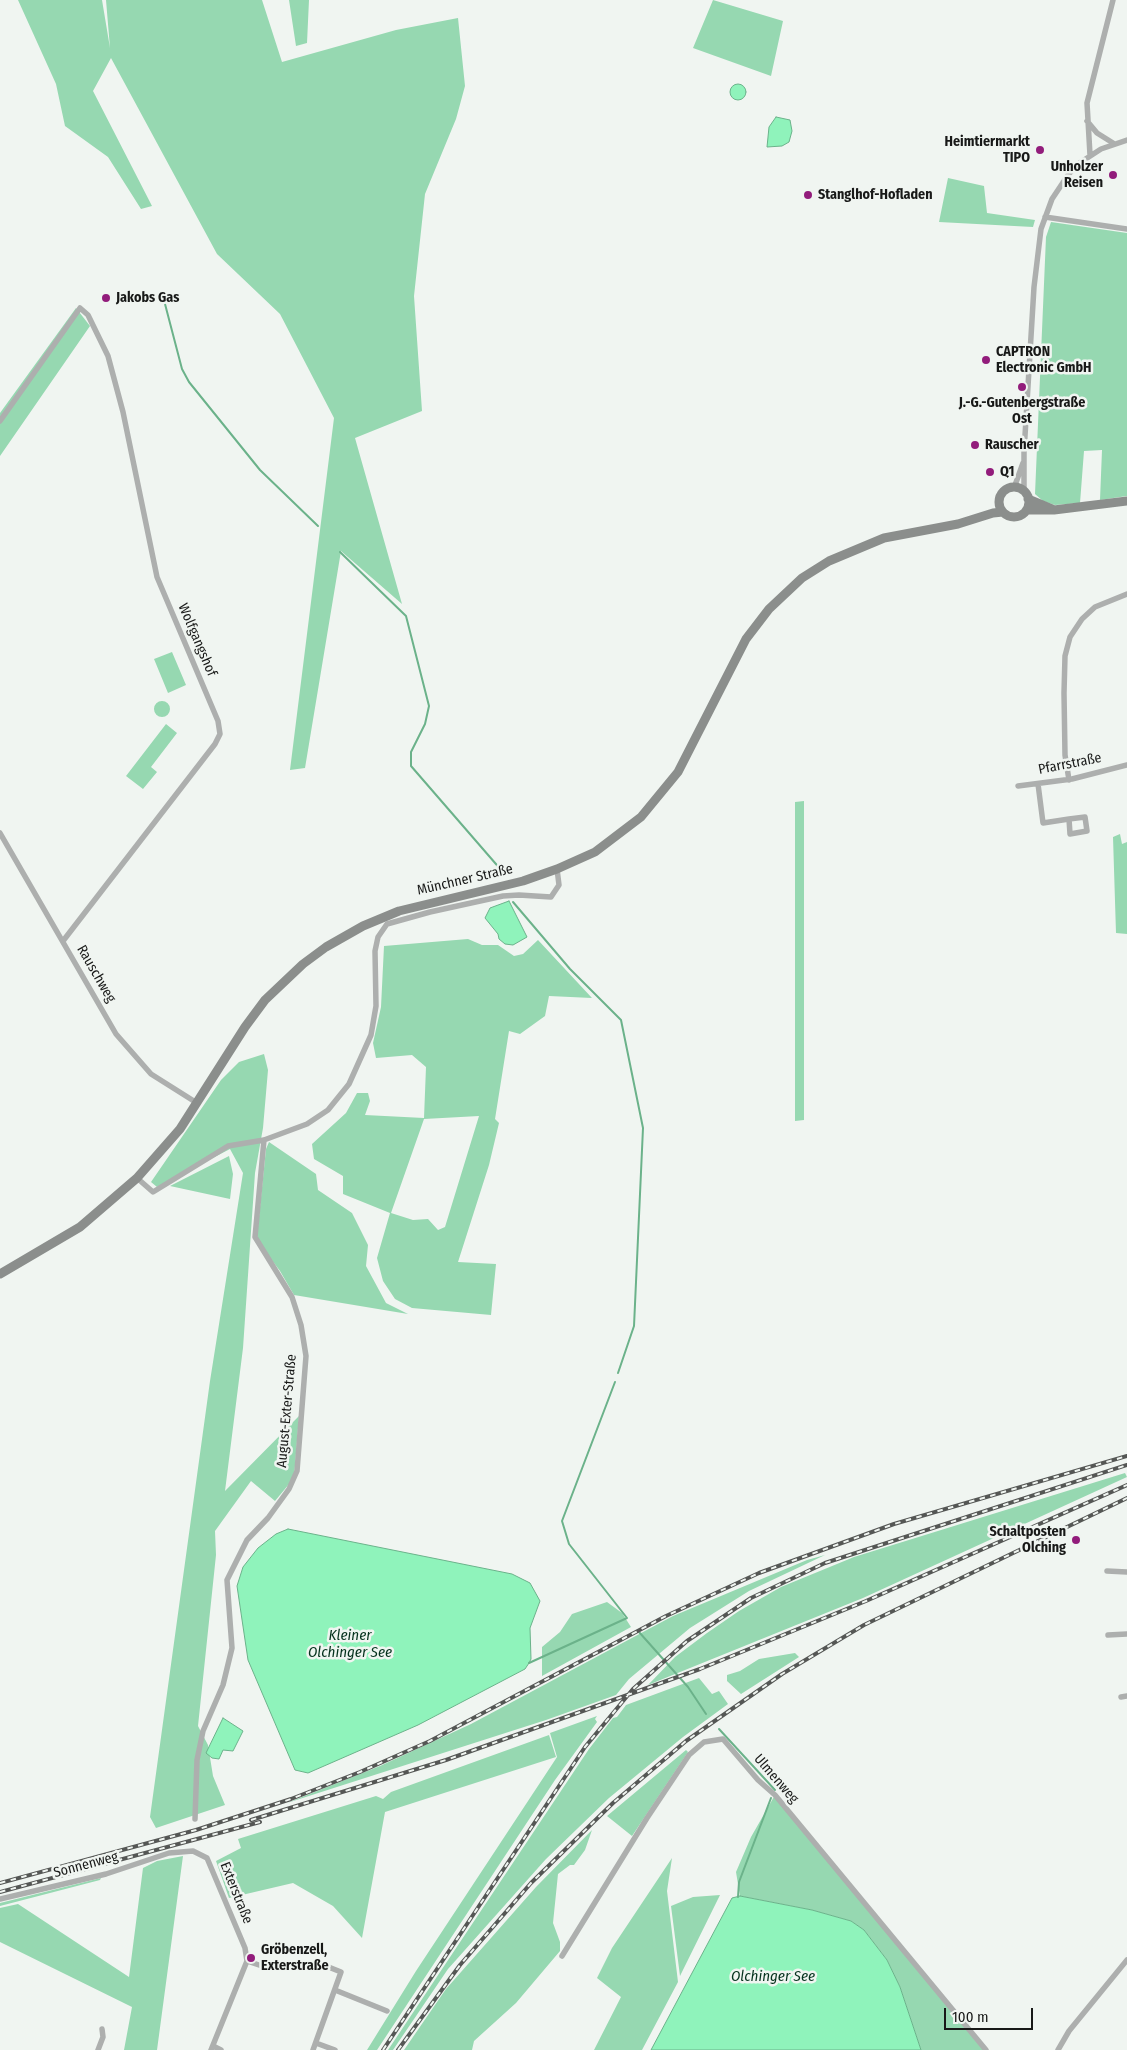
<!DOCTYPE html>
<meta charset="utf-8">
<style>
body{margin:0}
#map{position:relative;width:1127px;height:2050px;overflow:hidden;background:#f0f5f1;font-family:"Fira Sans Condensed",sans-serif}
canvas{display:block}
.scale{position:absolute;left:944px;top:2008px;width:89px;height:22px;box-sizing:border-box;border:2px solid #181918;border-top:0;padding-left:6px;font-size:15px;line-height:18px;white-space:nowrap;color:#181918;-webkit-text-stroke:4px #f0f5f1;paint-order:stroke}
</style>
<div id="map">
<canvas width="1127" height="2050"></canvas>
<div class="scale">100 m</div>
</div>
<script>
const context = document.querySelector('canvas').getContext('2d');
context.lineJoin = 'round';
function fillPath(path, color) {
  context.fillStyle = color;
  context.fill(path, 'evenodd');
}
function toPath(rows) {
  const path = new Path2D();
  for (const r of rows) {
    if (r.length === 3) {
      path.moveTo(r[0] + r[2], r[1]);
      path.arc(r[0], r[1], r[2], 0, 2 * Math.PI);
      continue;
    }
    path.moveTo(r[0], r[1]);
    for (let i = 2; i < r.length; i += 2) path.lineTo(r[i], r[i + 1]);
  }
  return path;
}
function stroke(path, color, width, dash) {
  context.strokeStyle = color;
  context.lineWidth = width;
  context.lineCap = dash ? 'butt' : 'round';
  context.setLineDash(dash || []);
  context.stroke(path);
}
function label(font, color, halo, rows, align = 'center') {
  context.font = font + ' "Fira Sans Condensed",sans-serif';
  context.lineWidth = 5;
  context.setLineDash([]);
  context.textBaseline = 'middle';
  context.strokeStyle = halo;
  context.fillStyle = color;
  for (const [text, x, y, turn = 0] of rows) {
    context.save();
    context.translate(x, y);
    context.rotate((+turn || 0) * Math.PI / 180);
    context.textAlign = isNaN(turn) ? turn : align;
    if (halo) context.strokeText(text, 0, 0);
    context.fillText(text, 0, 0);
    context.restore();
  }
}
fillPath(toPath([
 [18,0,102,0,110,48,106,0,262,0,282,62,396,30,458,18,465,86,456,119,425,194,414,296,422,411,355,438,402,604,341,551,305,768,290,770,334,418,280,314,217,254,111,58,93,91,152,206,141,209,108,157,65,126,56,84],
 [289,0,309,0,307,43,296,46],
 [713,0,783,21,771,76,693,48],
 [948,178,984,186,987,213,1035,220,1033,227,939,222],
 [1051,222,1127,233,1127,496,1100,500,1102,450,1084,451,1080,503,1055,505,1043,501,1035,494,1046,237],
 [76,308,90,326,0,456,0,413],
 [172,652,186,685,168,693,154,659],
 [162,709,8],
 [166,724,177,733,151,767,157,772,143,789,126,776],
 [804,801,804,1120,795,1121,795,802],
 [1120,834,1122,844,1127,842,1127,934,1116,933,1113,837],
 [468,939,482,945,498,945,514,956,523,954,538,940,592,998,549,996,545,1016,520,1034,509,1031,495,1119,499,1123,489,1165,458,1262,496,1264,491,1315,412,1308,395,1299,383,1281,377,1258,390,1213,343,1194,343,1176,314,1159,312,1144,346,1113,357,1093,368,1093,370,1101,365,1115,424,1118,426,1067,412,1055,376,1058,373,1043,381,1007,384,946],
 [479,1116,445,1227,438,1230,428,1219,413,1220,391,1213,424,1119],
 [264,1054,268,1070,263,1128,255,1173,243,1348,225,1491,299,1416,294,1478,275,1501,251,1481,215,1531,216,1555,198,1726,208,1745,213,1776,225,1805,156,1828,150,1817,210,1381,243,1173,230,1149,157,1187,151,1182,221,1080,239,1062],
 [269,1142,316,1174,318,1190,352,1213,368,1245,366,1266,386,1303,408,1314,294,1295,280,1271,262,1247,257,1236,266,1149],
 [229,1156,233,1174,230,1199,170,1186],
 [1125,1473,1127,1477,863,1598,648,1685,675,1657,707,1633,739,1611,781,1587,854,1557],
 [825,1555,749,1591,690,1628,629,1679,616,1695,546,1720,287,1803,380,1766,471,1724,673,1616,807,1560],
 [607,1602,622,1613,631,1627,542,1676,542,1647,560,1632,572,1614],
 [795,1653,799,1657,741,1694,727,1681,727,1675,740,1671,759,1659],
 [699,1678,712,1694,719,1691,728,1704,683,1737,609,1798,546,1859,448,1969,393,2050,388,2050,589,1749,613,1718,617,1717,626,1705],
 [597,1716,595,1719,597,1722,555,1780,377,2050,367,2050,416,1971,557,1757,550,1733],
 [549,1735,556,1757,385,1812,362,1938,333,1906,293,1883,229,1898,216,1861,241,1848,238,1839,376,1796,383,1799,391,1792],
 [686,1750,688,1752,632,1836,607,1816],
 [775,1795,986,2050,921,2050,900,1987,887,1960,864,1930,851,1921,812,1910,740,1896,736,1872,751,1837],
 [592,1830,585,1850,574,1865,570,1865,558,1874,553,1923,560,1942,560,1951,516,2003,474,2041,472,2050,404,2050,446,1989,536,1887],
 [183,1856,157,2050,124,2050,132,2007,0,1942,0,1908,18,1904,129,1977,143,1868,157,1861],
 [672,1858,667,1891,678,1982,642,2050,594,2050,621,1997,597,1978,612,1948],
 [101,1878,100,1880,0,1906,0,1903],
 [720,1895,680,1976,671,1906,693,1897]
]), '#96d8b1');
const water = toPath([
 [738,92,8],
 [776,117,790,120,792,131,789,142,782,146,767,147,769,127,776,117],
 [509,901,527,937,513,945,505,944,499,939,498,934,485,918,490,908,509,901],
 [288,1529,512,1574,530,1583,540,1601,530,1628,531,1659,529,1663,525,1669,418,1725,308,1773,295,1770,248,1660,237,1586,243,1567,258,1548,276,1534,288,1529],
 [223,1718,243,1731,233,1751,223,1750,219,1759,212,1758,206,1753,223,1718],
 [740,1896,812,1910,851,1921,864,1930,887,1960,900,1987,921,2050,651,2050,732,1898,740,1896]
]);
fillPath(water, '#8ff3bb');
stroke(water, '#6bb28a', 1);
stroke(toPath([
 [165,304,182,369,189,382,260,470,318,526],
 [340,552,406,616,429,706,425,724,411,752,411,766,502,871,504,876],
 [513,902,570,969,621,1020,643,1128,634,1326,618,1373],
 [639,1632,688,1687,706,1714],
 [529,1663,627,1618,569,1544,562,1521,615,1382],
 [719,1729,775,1790],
 [738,1897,739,1882,771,1798]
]), '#6bb28a', 2);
stroke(toPath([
 [1087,121,1097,133,1113,143],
 [1090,155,1087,103,1113,0],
 [1045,217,1127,229],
 [0,421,80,308,88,315,108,356,123,412,157,577,218,721,220,734,215,744,63,941],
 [1014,488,1023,463],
 [1024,492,1024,452,1034,287,1041,229,1052,199,1068,175,1078,164,1101,149,1127,140],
 [1069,780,1065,755,1064,693,1065,656,1070,637,1082,619,1095,607,1127,594],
 [1038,784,1043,823,1069,819,1085,817,1087,831,1070,834,1069,819],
 [1018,786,1072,779,1127,765],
 [0,833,116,1034,151,1074,197,1103],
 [137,1178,153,1192,228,1146,264,1140,307,1124,328,1110,349,1084,371,1035,376,1006,375,951,378,937,387,924,430,912,503,896,519,895,551,897,559,885,557,869],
 [1107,1571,1127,1572],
 [1108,1635,1127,1634],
 [1121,1697,1127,1696],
 [195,1819,197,1760,203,1731,223,1685,232,1648,227,1580,247,1540,268,1518,289,1489,297,1471,306,1356,301,1325,292,1297,255,1237,264,1140],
 [0,1899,106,1874,169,1853,193,1851,207,1858,245,1948,247,1961,211,2050],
 [562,1956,647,1818,689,1755,704,1742,723,1739,758,1780,775,1795,986,2050],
 [247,1961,271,1969,326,1966,341,1972,313,2050],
 [335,1990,387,2011],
 [316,2043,335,2050],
 [213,2046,221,2050],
 [98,2050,103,2037,102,2029],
 [1058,2050,1069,2031,1127,1960]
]), '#adafae', 5.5);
stroke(toPath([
 [1014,502,15],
 [1028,499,1052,509],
 [1027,510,1054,510,1127,501],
 [0,1274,80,1227,137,1178,180,1129,245,1027,265,1000,303,964,326,947,363,926,399,911,523,881,557,869,595,852,641,817,678,772,746,639,769,609,802,578,829,561,884,538,958,524,993,513,1003,512]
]), '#8b8e8c', 9);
const rail = toPath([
 [251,1820,446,1760,700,1669,866,1601,1127,1485],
 [0,1883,196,1830,291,1799,360,1772,430,1741,666,1616,759,1573,894,1524,1127,1456],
 [0,1892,260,1822],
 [383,2050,585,1747,633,1689,687,1641,751,1598,825,1563,1127,1465],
 [398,2050,460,1965,531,1883,613,1803,686,1741,782,1674,864,1625,1127,1498]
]);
stroke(rail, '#555755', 4);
stroke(rail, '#f0f5f1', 2, [5.5]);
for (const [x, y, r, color] of [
 [1040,150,5,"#921c7b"],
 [1113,175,5,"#921c7b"],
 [808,195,5,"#921c7b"],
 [106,298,5,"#921c7b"],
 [986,360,5,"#921c7b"],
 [1022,387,5,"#921c7b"],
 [975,445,5,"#921c7b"],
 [990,472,5,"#921c7b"],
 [1076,1540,5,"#921c7b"],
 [251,1958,5,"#921c7b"]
]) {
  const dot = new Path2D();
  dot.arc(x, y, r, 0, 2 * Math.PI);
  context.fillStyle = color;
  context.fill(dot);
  stroke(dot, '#f0f5f1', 2);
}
label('bold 14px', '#181918', '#f0f5f1', [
 ["Heimtiermarkt",1030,142,"right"],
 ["TIPO",1030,158,"right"],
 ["Unholzer",1103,167,"right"],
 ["Reisen",1103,183,"right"],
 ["Stanglhof-Hofladen",818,195],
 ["Jakobs Gas",116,298],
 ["CAPTRON",996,352],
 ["Electronic GmbH",996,368],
 ["J.-G.-Gutenbergstraße",1022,403,"center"],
 ["Ost",1022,419,"center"],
 ["Rauscher",985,445],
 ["Q1",1000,472],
 ["Schaltposten",1066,1532,"right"],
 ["Olching",1066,1548,"right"],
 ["Gröbenzell,",261,1950],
 ["Exterstraße",261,1966]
], 'left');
label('14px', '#181918', '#f0f5f1', [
 ["Wolfgangshof",197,640,67],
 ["Pfarrstraße",1070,764,-11],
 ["Münchner Straße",465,880,-13],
 ["Rauschweg",96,974,60],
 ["August-Exter-Straße",287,1411,-85],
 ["Ulmenweg",776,1779,49],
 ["Sonnenweg",86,1865,-15],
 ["Exterstraße",236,1893,68]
]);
label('italic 15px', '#05321d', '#f0f5f1', [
 ["Kleiner",350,1636],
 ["Olchinger See",350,1653],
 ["Olchinger See",773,1977]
]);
</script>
